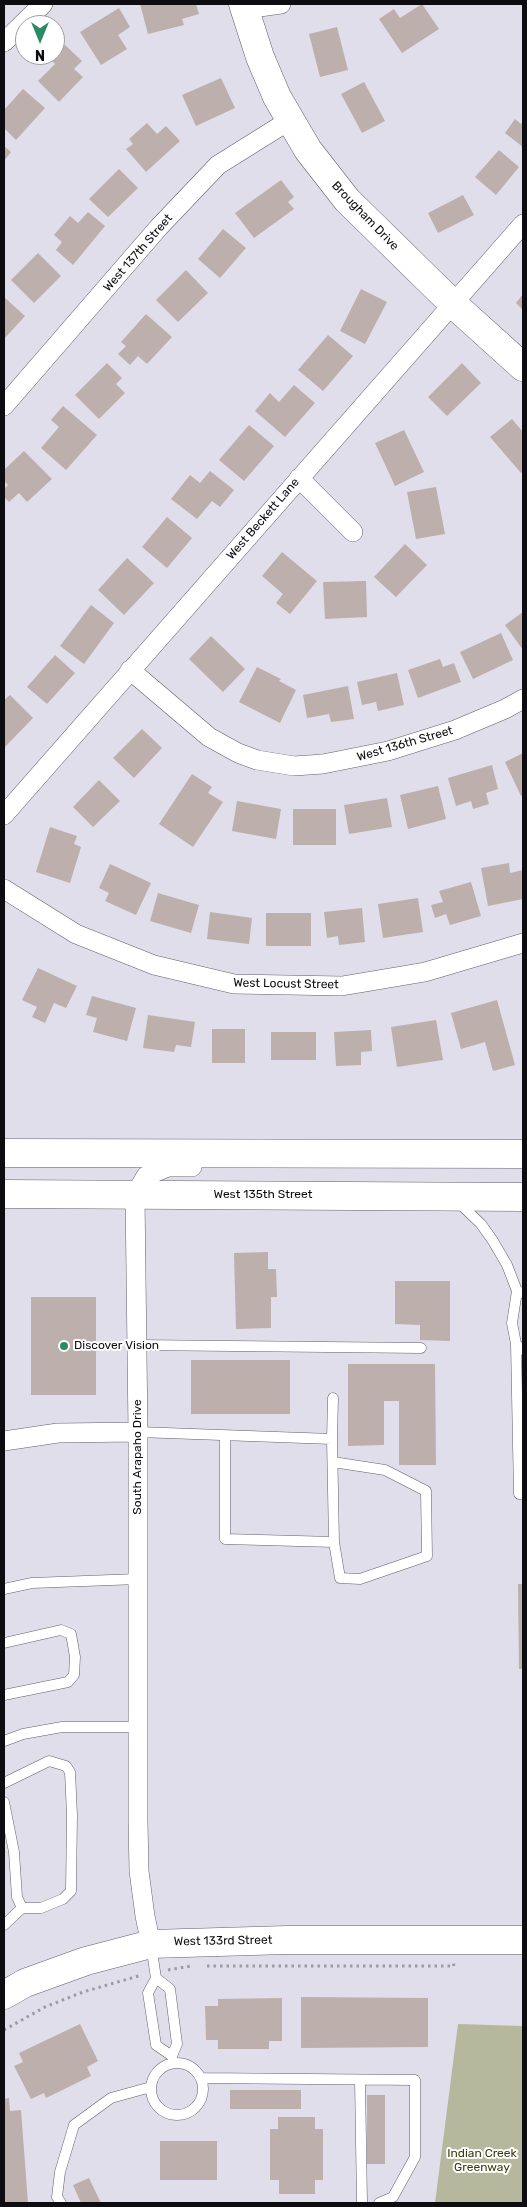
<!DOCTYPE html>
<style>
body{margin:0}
#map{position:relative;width:527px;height:2207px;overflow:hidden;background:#e0deeb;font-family:Rubik,sans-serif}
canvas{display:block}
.frame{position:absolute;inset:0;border:5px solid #0d0c10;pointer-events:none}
.north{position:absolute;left:15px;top:15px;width:50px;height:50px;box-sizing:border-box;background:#fff;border:1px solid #9e9e9f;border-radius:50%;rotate:180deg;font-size:14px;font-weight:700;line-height:20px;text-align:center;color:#0d0c10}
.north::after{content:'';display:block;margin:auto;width:18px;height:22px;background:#2c8b64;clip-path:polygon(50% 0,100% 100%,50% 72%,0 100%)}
</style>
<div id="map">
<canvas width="527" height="2207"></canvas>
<div class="frame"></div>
<div class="north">N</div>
</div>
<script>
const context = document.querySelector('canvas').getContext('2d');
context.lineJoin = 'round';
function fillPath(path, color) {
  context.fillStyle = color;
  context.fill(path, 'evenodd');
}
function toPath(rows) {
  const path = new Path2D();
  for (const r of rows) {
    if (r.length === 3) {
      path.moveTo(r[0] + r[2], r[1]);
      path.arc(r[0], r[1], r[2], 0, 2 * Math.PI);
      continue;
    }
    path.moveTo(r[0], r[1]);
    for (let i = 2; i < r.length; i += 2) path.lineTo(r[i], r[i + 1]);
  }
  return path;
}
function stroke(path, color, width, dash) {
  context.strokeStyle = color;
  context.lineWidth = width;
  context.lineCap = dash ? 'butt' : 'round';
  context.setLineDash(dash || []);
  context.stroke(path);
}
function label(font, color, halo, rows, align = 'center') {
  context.font = font + ' Rubik,sans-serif';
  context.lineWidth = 4;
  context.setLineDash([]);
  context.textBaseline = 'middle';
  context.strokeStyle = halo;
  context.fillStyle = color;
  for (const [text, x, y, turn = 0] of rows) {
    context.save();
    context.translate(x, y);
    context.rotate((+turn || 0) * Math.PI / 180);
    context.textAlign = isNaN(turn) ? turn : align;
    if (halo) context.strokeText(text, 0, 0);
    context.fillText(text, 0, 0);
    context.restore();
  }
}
fillPath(toPath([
 [458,2024,523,2026,523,2203,435,2203]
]), '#b6b89d');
fillPath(toPath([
 [140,4,196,4,199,14,182,19,184,25,148,34],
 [422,4,439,29,402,53,379,19,394,9,400,18],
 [119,8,130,27,118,35,127,49,101,65,80,32],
 [337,27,348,70,320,77,309,34],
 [65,45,82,61,74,69,83,77,59,102,38,81,55,64,51,60],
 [221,78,235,108,196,126,182,95],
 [364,82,385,121,362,133,341,94],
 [23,89,45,108,16,140,4,128,4,110],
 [515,119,521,124,523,121,523,147,505,133],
 [147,123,157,134,166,126,180,141,146,172,126,149,133,144,129,139],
 [4,146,11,152,4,161],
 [499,150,519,167,496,195,475,177],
 [119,169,138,188,108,217,89,199],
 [281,180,294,197,288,202,294,209,254,238,235,213],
 [463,195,474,215,438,233,428,213],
 [88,212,105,226,73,265,56,250,62,242,54,235,70,216,78,223],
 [223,229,246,248,220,278,198,259],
 [38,253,61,276,34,303,11,280],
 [186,270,208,293,178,322,156,300],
 [361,289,387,302,365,344,340,331],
 [523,294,523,310,516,303],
 [4,297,25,316,4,339],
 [146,314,172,337,147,364,138,356,130,365,118,354,126,346,121,342],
 [328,335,353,356,323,391,298,370],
 [107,363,122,378,116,384,125,393,99,419,75,395],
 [462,363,481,383,447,416,428,397],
 [294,385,315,403,285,437,255,411,270,393,279,402],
 [63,406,97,435,66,470,41,448,59,427,51,420],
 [512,419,523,432,523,471,521,473,490,437],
 [249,425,274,446,244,481,219,460],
 [404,430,424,472,395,486,375,443],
 [24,451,52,479,27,502,19,493,9,502,4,497,4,489,8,485,4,481,4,470],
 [210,471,234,490,220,507,212,501,197,519,171,499,190,475,200,483],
 [436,487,445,534,416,539,407,492],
 [167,517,192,538,167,568,142,547],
 [405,544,427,565,396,597,374,577],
 [282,552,317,581,290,614,276,603,283,594,262,576],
 [127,558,154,583,124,615,98,590],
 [366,581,367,617,325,619,323,582],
 [91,605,114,623,84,664,60,646],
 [523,612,523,650,505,625],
 [501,633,513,660,473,679,460,652],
 [211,636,245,669,223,692,189,659],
 [55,655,75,673,47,704,27,687],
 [440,659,443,667,454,663,461,682,418,698,408,670],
 [257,667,281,679,279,681,296,690,280,723,239,702],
 [397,673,404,705,378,711,376,702,362,705,357,682],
 [348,686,354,719,331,722,329,714,307,718,303,695],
 [10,695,33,718,4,748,4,700],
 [142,729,162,748,134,778,113,758],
 [523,753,523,795,521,796,505,762],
 [492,765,498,789,486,793,489,804,473,809,471,801,456,806,448,778],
 [192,774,212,787,208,793,223,802,193,847,159,824],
 [99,780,120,801,93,827,73,807],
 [438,786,446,819,408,829,400,795],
 [387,798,392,827,349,834,344,805],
 [237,801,281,809,276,839,232,831],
 [293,809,336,809,336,845,293,845],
 [50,827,77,836,74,844,81,847,70,883,36,872],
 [509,863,510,873,523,870,523,899,488,906,481,868],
 [110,864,151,883,136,915,105,901,109,893,99,888],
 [471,882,481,916,450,925,446,914,435,918,431,905,443,902,439,891],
 [158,893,199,905,191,933,150,921],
 [418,898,423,932,383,938,378,904],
 [362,908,365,942,339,945,338,936,327,938,324,912],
 [210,912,252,918,249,944,207,939],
 [266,913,311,913,311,946,266,946],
 [38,968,77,986,66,1008,54,1003,45,1023,32,1017,37,1007,22,1000],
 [92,996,136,1008,127,1041,93,1032,97,1018,86,1015],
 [497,1000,515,1065,493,1071,485,1042,461,1049,451,1013],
 [148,1015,195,1022,191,1047,176,1045,174,1052,143,1048],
 [436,1020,443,1060,397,1067,391,1027],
 [212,1029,245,1029,245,1063,212,1063],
 [371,1030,372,1051,361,1052,361,1065,336,1066,334,1032],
 [271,1032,316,1032,316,1060,271,1060],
 [268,1252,268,1269,276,1269,277,1297,271,1297,271,1328,236,1329,234,1253],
 [395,1281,450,1281,450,1341,420,1340,420,1325,395,1324],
 [31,1297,96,1297,96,1395,31,1395],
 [191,1360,290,1360,290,1414,191,1414],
 [348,1364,435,1364,436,1465,399,1465,399,1401,384,1401,384,1445,348,1446],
 [518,1584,523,1584,523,1669,519,1669],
 [301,1997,428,1998,428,2047,301,2048],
 [282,1998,282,2041,269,2041,269,2049,218,2049,218,2040,206,2040,205,2006,218,2006,218,1999],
 [80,2024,98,2061,87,2067,91,2076,46,2098,44,2093,31,2099,14,2066,23,2062,19,2053],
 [230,2090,301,2090,301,2109,230,2109],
 [367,2095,385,2095,385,2164,367,2164],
 [9,2098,10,2111,21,2110,28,2203,4,2203,4,2099],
 [278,2117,315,2117,315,2129,323,2129,323,2180,315,2180,315,2194,279,2194,279,2180,270,2180,270,2129,278,2129],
 [160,2141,217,2141,217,2180,160,2180],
 [89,2178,101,2203,81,2203,73,2185]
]), '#bdafab');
const lane = toPath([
 [457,1201,481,1224,493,1241,507,1265,517,1291,523,1293],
 [517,1291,512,1323,516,1344,523,1350],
 [516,1344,519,1494,523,1494],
 [137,1345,421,1348],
 [138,1432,332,1439,334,1542],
 [225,1436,225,1539,334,1542,340,1578,360,1579,427,1556,426,1491,385,1470,333,1462],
 [332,1439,333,1398],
 [4,1589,32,1583,138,1579],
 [4,1643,61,1630,71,1634,75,1657,74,1675,68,1682,4,1695],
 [4,1741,23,1734,62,1727,138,1727],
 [4,1783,49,1761,66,1766,70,1772,72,1815,71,1891,63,1899,41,1908,22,1908,17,1897,14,1852,4,1802],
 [4,1925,22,1908],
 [151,1945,156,1978,148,1993,156,2045,172,2056,177,2044,170,1989,156,1978],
 [177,2089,26],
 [201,2078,415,2080,415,2157,393,2197,379,2203],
 [360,2080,362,2203],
 [61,2203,57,2197,60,2172,74,2125,111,2098,151,2087]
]);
const street = toPath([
 [245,9,281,4],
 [4,42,43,4],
 [4,406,159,227,218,165,290,120],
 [299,478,353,532],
 [130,670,209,737,238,753,257,760,294,766,323,764,388,751,455,730,505,709,523,699],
 [4,815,523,224],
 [4,889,76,934,154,965,234,984,342,986,425,972,523,943],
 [4,1441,58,1433,138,1432],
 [151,1944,145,1916,139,1871,138,1821,138,1432,135,1195,146,1176,168,1167,192,1167]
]);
const secondary = toPath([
 [243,4,260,57,277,97,308,150,347,200,452,303,523,367],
 [4,1995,25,1983,86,1961,151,1944,287,1940,523,1940]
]);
const primary = toPath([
 [4,1153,523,1154],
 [4,1194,523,1197]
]);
stroke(lane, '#615f6a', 11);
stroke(street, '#615f6a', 20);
stroke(secondary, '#615f6a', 29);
stroke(primary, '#615f6a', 29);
stroke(toPath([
 [207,1966,454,1966,453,1962],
 [168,1970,191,1966],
 [4,2030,45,2007,83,1992,142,1975]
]), '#9c9aa4', 3, [2.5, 4]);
stroke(lane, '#fff', 10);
stroke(street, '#fff', 19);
stroke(secondary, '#fff', 28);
stroke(primary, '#fff', 28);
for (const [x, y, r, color] of [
 [64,1346,5,"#2c8b64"]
]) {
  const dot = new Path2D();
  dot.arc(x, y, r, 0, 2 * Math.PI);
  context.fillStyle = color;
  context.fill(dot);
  stroke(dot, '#fff', 2);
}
label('12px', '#0d0c10', '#fff', [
 ["Brougham Drive",365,216,46],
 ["West 137th Street",138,253,-49],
 ["West Beckett Lane",263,519,-49],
 ["West 136th Street",405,744,-16],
 ["West Locust Street",286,984,1],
 ["West 135th Street",263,1195],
 ["South Arapaho Drive",138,1457,-90],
 ["West 133rd Street",223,1941,-1]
]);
label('12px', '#0d0c10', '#fff', [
 ["Discover Vision",74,1346]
], 'left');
label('12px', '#3c3c0a', '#fff', [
 ["Indian Creek",482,2154],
 ["Greenway",482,2168]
]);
</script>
